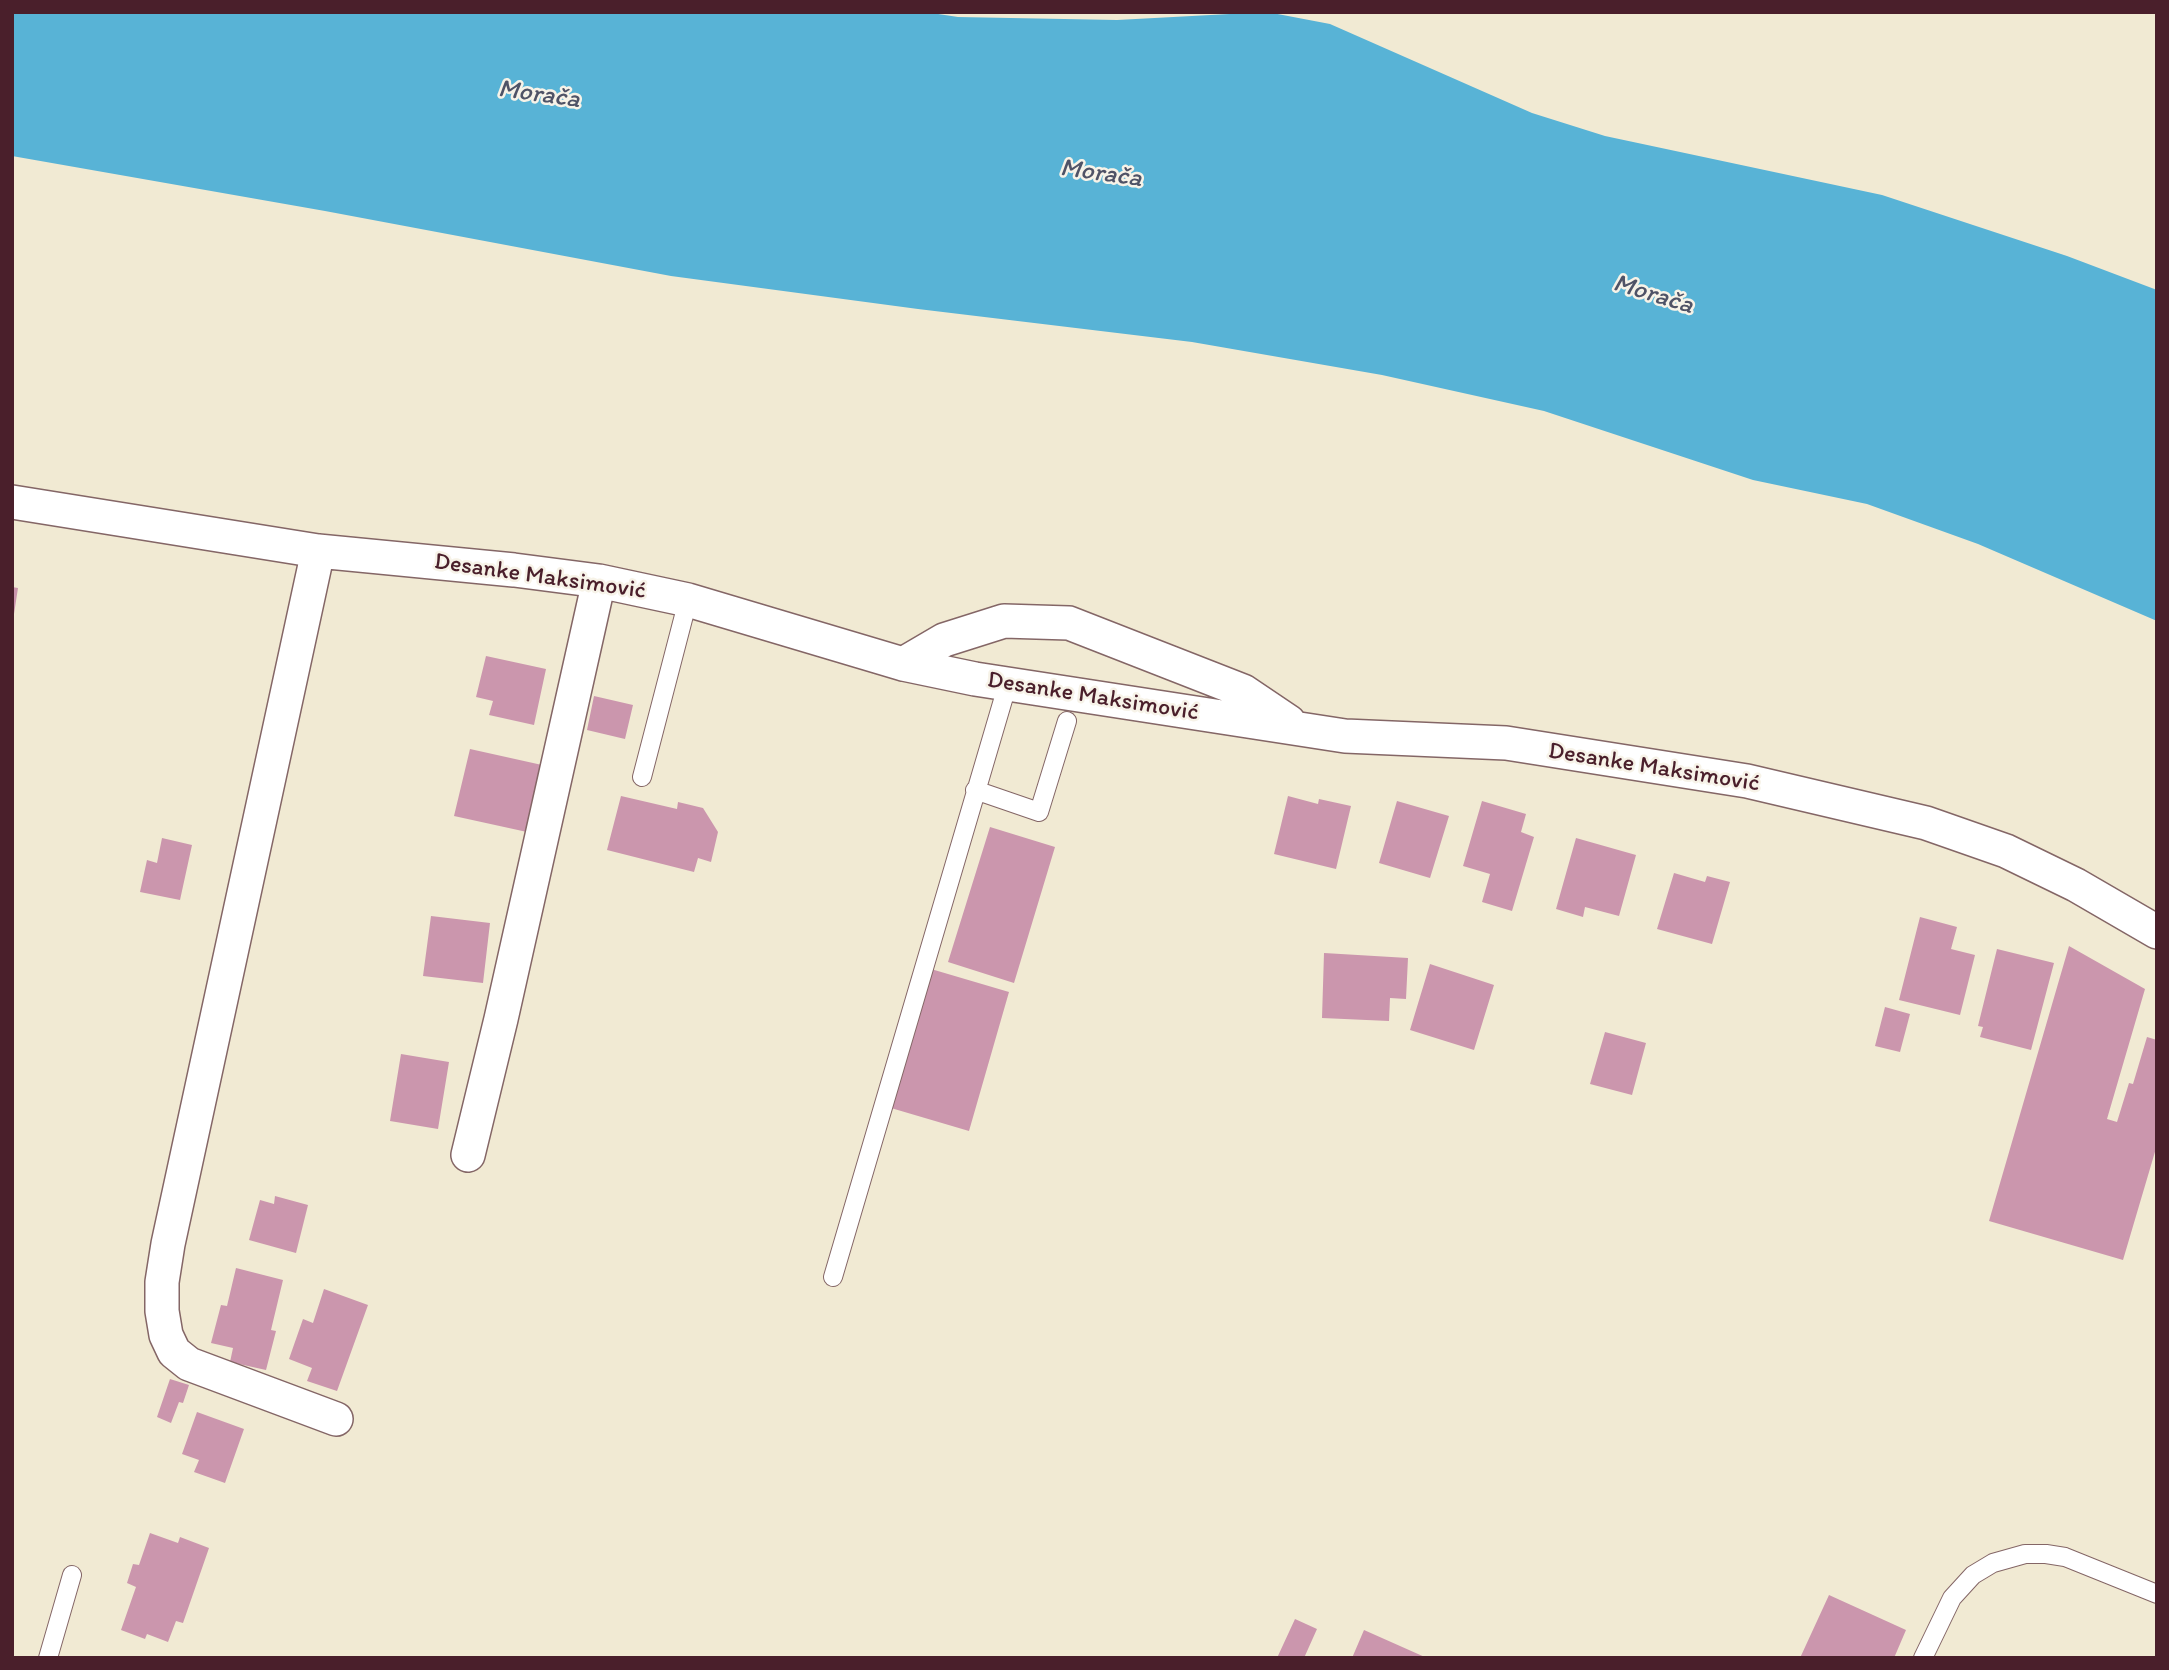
<!DOCTYPE html>
<meta charset="utf-8">
<style>
body{margin:0}
#map{position:relative;width:2169px;height:1670px;overflow:hidden;background:#f1ead3;font-family:Itim,sans-serif}
canvas{display:block}
.frame{position:absolute;inset:0;border:14px solid #4a1f2b;pointer-events:none}
</style>
<div id="map">
<canvas width="2169" height="1670"></canvas>
<div class="frame"></div>
</div>
<script>
const context = document.querySelector('canvas').getContext('2d');
context.lineJoin = 'round';
function fillPath(path, color) {
  context.fillStyle = color;
  context.fill(path, 'evenodd');
}
function toPath(rows) {
  const path = new Path2D();
  for (const r of rows) {
    path.moveTo(r[0], r[1]);
    for (let i = 2; i < r.length; i += 2) path.lineTo(r[i], r[i + 1]);
  }
  return path;
}
function stroke(path, color, width, dash) {
  context.strokeStyle = color;
  context.lineWidth = width;
  context.lineCap = dash ? 'butt' : 'round';
  context.setLineDash(dash || []);
  context.stroke(path);
}
function label(font, color, halo, rows, align = 'center') {
  context.font = font + ' Itim,sans-serif';
  context.lineWidth = 5;
  context.setLineDash([]);
  context.textBaseline = 'middle';
  context.strokeStyle = halo;
  context.fillStyle = color;
  for (const [text, x, y, turn = 0] of rows) {
    context.save();
    context.translate(x, y);
    context.rotate((+turn || 0) * Math.PI / 180);
    context.textAlign = isNaN(turn) ? turn : align;
    if (halo) context.strokeText(text, 0, 0);
    context.fillText(text, 0, 0);
    context.restore();
  }
}
fillPath(toPath([
 [12,12,925,12,958,17,1117,20,1267,12,1330,24,1532,113,1605,136,1882,195,2067,256,2157,290,2157,621,1978,544,1867,504,1753,480,1544,411,1382,375,1192,342,918,309,671,276,325,211,12,156]
]), '#58b3d6');
fillPath(toPath([
 [12,587,18,588,14,614,12,614],
 [486,656,546,669,534,725,489,715,493,701,476,697],
 [594,696,633,705,625,739,587,730],
 [470,749,542,765,527,832,454,816],
 [621,796,677,809,678,802,703,808,718,832,711,862,698,858,694,872,607,850],
 [1288,796,1318,804,1319,799,1351,806,1336,869,1274,854],
 [1397,801,1449,816,1430,878,1379,863],
 [1482,801,1526,814,1521,832,1534,837,1512,911,1482,902,1490,874,1463,866],
 [990,827,1055,847,1014,983,948,962],
 [162,838,192,845,180,900,140,892,147,860,157,863],
 [1576,838,1636,855,1619,916,1585,907,1583,917,1556,909],
 [1674,873,1705,882,1707,876,1730,882,1712,944,1657,929],
 [431,916,490,923,483,983,423,976],
 [1920,917,1957,927,1951,949,1975,955,1960,1015,1899,1000],
 [2069,946,2145,989,2107,1119,2117,1122,2129,1083,2133,1084,2147,1037,2157,1040,2157,1145,2123,1260,1989,1221],
 [1997,949,2054,963,2031,1050,1980,1037,1983,1027,1978,1026],
 [1324,953,1408,958,1406,999,1390,998,1389,1021,1322,1018],
 [1430,964,1494,985,1474,1050,1410,1030],
 [931,969,1009,992,969,1131,891,1108],
 [1885,1007,1910,1014,1900,1052,1875,1046],
 [1605,1032,1646,1043,1632,1095,1590,1084],
 [401,1054,449,1062,438,1129,390,1121],
 [275,1196,308,1205,296,1253,249,1240,260,1200,274,1204],
 [236,1268,283,1280,271,1330,276,1331,266,1370,230,1362,233,1348,211,1343,221,1305,227,1306],
 [324,1289,368,1305,337,1391,307,1381,312,1368,289,1359,303,1319,313,1323],
 [170,1379,189,1385,183,1403,179,1402,171,1423,157,1417],
 [197,1412,244,1429,225,1483,194,1472,199,1460,182,1454],
 [150,1533,178,1543,180,1537,209,1548,183,1623,176,1621,168,1642,147,1634,145,1639,121,1630,136,1587,127,1583,133,1564,139,1565],
 [1829,1595,1906,1630,1894,1658,1800,1658],
 [1295,1619,1317,1629,1304,1658,1277,1658],
 [1364,1630,1427,1658,1352,1658]
]), '#cb96ad');
const service = toPath([
 [642,777,688,600],
 [975,790,1039,812,1067,721],
 [833,1277,1008,683],
 [48,1658,72,1575],
 [1923,1658,1952,1598,1973,1575,1993,1563,2025,1554,2046,1554,2065,1557,2157,1594]
]);
const minor = toPath([
 [12,502,318,551,514,570,599,581,688,600,903,664,975,679,1345,736,1506,743,1747,781,1926,823,2006,851,2076,885,2157,932],
 [318,551,168,1244,162,1282,162,1311,166,1335,174,1352,189,1364,336,1419],
 [903,664,944,640,1004,621,1069,623,1243,691,1289,722],
 [468,1155,501,1019,599,581]
]);
stroke(service, '#846666', 20);
stroke(minor, '#846666', 36);
stroke(service, '#fff', 18);
stroke(minor, '#fff', 33);
label('24px', '#4a1f2b', '#f7f3e8', [
 ["Desanke Maksimović",540,577,8],
 ["Desanke Maksimović",1093,697,9],
 ["Desanke Maksimović",1654,768,9]
]);
label('italic 26px', '#4f5367', '#f7f3e8', [
 ["Morača",539,95,8],
 ["Morača",1101,174,8],
 ["Morača",1653,295,17]
]);
</script>
